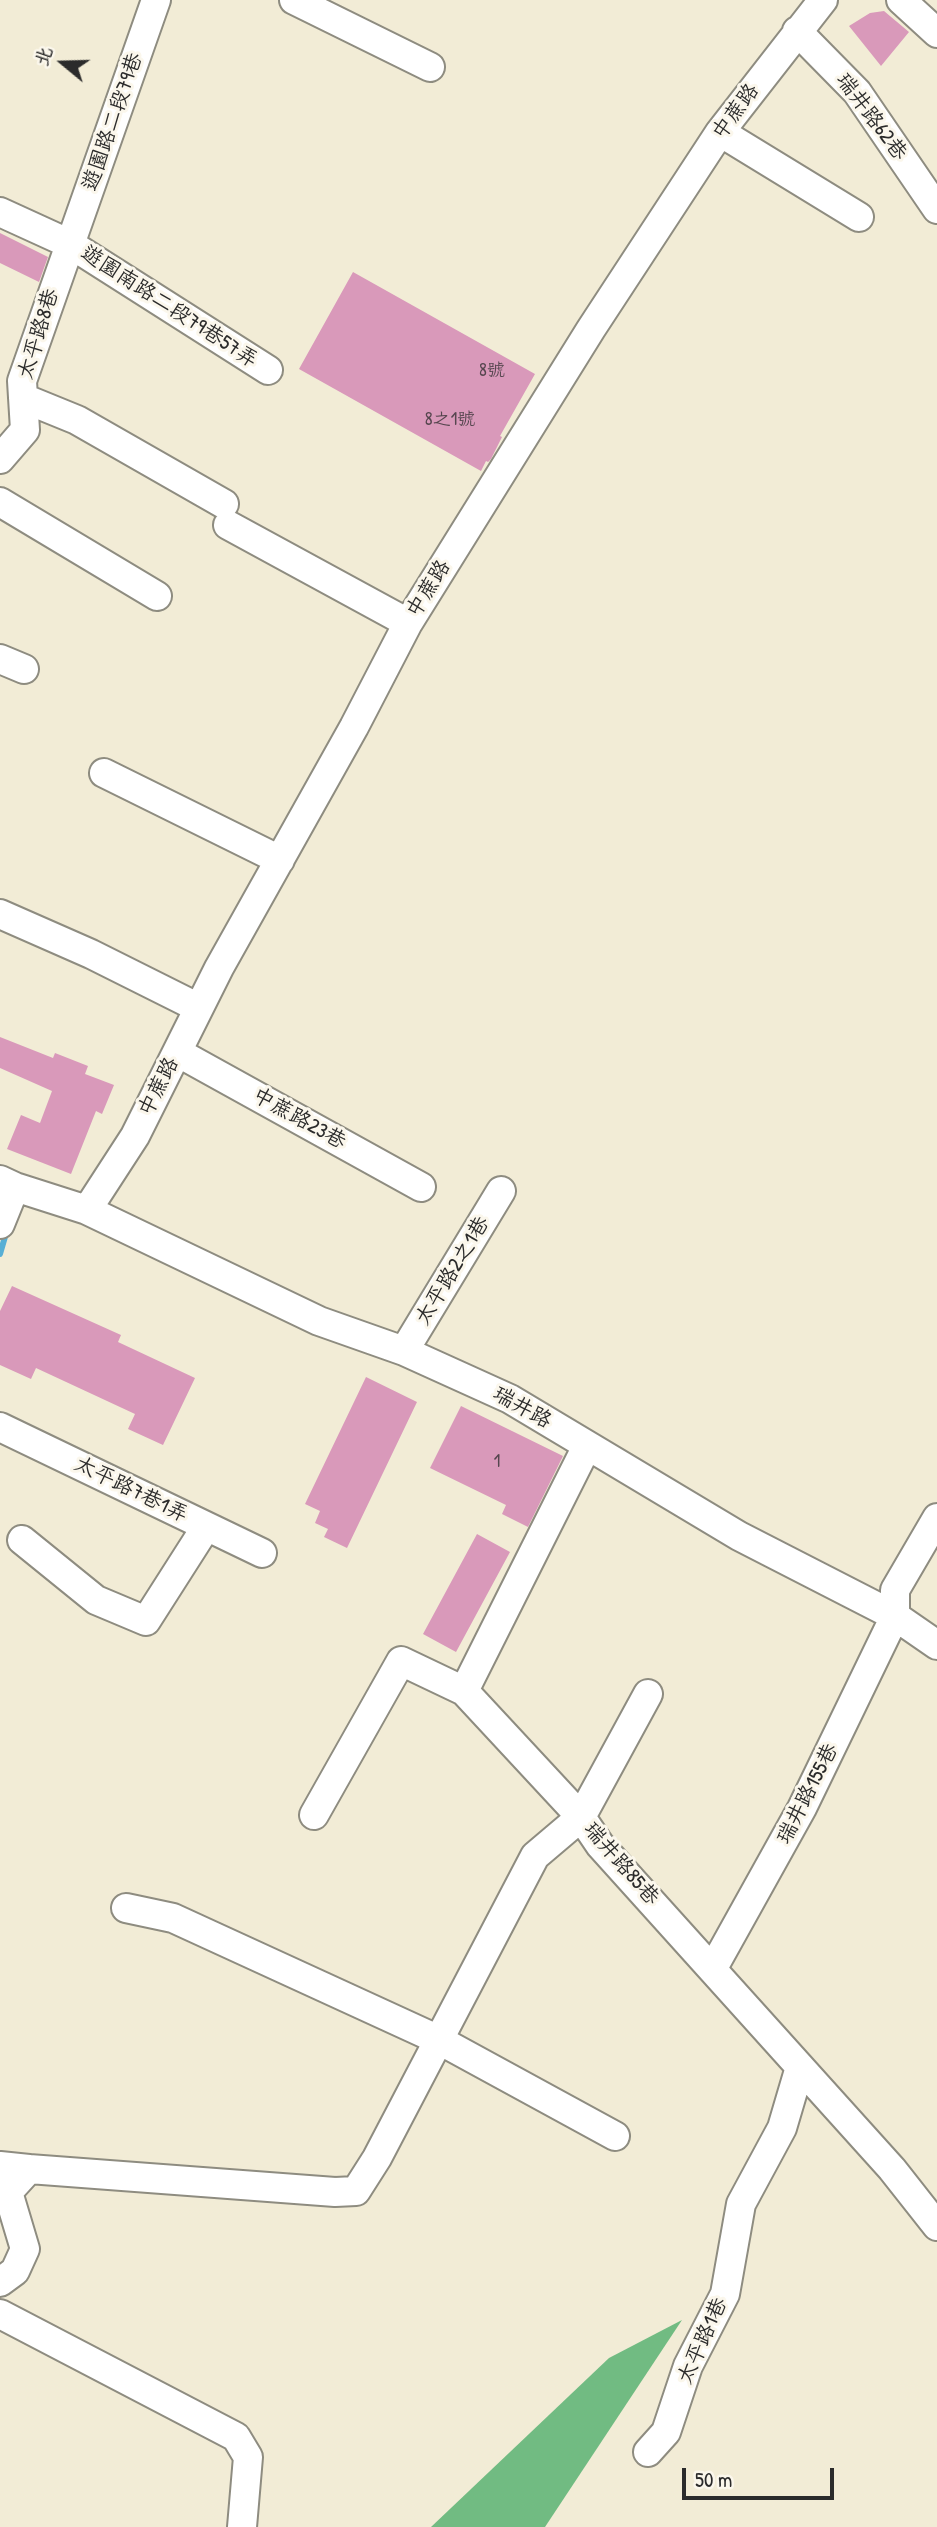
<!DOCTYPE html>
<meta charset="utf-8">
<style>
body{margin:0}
#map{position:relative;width:937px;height:2527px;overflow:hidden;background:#f2ecd6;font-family:"Patrick Hand","LXGW WenKai TC",sans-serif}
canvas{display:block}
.north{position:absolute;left:28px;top:28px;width:70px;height:70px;-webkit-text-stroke:5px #fbf7ec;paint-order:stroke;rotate:289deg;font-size:19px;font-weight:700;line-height:28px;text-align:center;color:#2b2b2b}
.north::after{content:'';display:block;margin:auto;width:24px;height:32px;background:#2b2b2b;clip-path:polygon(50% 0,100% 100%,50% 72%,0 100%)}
.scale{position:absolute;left:682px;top:2468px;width:152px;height:32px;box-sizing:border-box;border:4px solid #2b2b2b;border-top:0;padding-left:9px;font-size:21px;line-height:24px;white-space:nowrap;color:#2b2b2b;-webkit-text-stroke:5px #fbf7ec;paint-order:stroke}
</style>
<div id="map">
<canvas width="937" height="2527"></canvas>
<div class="north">北</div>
<div class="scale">50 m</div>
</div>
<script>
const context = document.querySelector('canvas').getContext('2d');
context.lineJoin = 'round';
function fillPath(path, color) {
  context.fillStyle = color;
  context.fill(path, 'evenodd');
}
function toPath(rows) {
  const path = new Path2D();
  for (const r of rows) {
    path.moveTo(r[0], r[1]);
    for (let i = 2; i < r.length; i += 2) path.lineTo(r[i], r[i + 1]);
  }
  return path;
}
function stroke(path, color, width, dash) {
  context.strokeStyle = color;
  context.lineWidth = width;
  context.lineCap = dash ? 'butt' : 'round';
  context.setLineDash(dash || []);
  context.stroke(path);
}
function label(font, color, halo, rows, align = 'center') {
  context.font = font + ' "Patrick Hand","LXGW WenKai TC",sans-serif';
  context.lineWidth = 6;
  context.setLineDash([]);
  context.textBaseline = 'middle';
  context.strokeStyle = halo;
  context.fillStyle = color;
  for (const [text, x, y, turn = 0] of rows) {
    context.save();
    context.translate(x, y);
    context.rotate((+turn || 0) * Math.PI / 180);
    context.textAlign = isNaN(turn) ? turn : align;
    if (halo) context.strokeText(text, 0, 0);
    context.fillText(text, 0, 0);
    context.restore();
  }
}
fillPath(toPath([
 [682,2320,545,2527,431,2527,609,2358]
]), '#71bb82');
stroke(toPath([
 [0,1254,7,1230]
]), '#58afd5', 6);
fillPath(toPath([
 [884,11,909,32,881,66,849,26,870,13],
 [0,233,48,257,39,282,0,263],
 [353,272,535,374,500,436,502,437,491,459,488,462,486,461,481,471,299,369],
 [0,1037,53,1058,55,1053,88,1066,85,1074,114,1085,102,1114,96,1111,71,1174,7,1149,21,1115,40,1123,52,1091,0,1068],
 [12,1286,121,1335,118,1342,195,1378,163,1445,128,1429,135,1414,36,1368,31,1379,0,1365,0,1311],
 [366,1377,417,1402,347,1548,324,1537,328,1529,315,1523,320,1511,305,1504],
 [461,1406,563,1456,528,1527,502,1514,506,1505,430,1468],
 [477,1534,510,1552,456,1652,423,1634]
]), '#d999ba');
const minor = toPath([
 [294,0,430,67],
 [901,0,937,33],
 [797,31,857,92,937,209],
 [720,132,859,217],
 [0,212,70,244,268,370],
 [23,398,77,420,224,504],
 [0,459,25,430,22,381,156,0],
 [0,502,157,596],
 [228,525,408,623],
 [0,659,24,669],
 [104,773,280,860],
 [0,914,91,954,199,1008],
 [177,1052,421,1187],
 [0,1180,15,1187,87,1210,319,1321,404,1351,510,1399,739,1536,895,1616,937,1645],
 [87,1210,135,1136,219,968,354,727,408,623,591,329,720,132,823,0],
 [0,1224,15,1187],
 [404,1351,501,1191],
 [0,1427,262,1553],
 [22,1540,96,1600,146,1621,206,1527],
 [464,1691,587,1446],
 [314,1815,401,1661,464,1691,581,1817,600,1845,892,2169,937,2226],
 [126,1908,173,1918,439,2040,615,2136],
 [713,1968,802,1808,895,1616,895,1590,937,1518],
 [0,2166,29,2169],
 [0,2282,15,2271,25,2249,8,2192,29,2169,335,2192,356,2191,377,2158,535,1856,581,1817,648,1694],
 [0,2314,236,2437,248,2457,242,2527],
 [648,2452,666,2432,688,2366,725,2294,741,2204,782,2128,800,2067]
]);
stroke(minor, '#8e8c80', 32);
stroke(minor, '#fff', 28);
label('18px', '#56464f', null, [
 ["8號",492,371],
 ["8之1號",450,420],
 ["1",497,1462]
]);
label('21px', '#2b2b2b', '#fbf7ec', [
 ["中蔗路",736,112,-54],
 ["瑞井路62巷",871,117,53],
 ["遊園路二段79巷",113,122,-71],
 ["遊園南路二段79巷57弄",169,307,33],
 ["太平路8巷",39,334,-73],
 ["中蔗路",429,589,-58],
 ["中蔗路",159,1087,-63],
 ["中蔗路23巷",299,1119,29],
 ["太平路2之1巷",453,1271,-59],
 ["瑞井路",522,1408,29],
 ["太平路7巷1弄",131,1490,26],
 ["瑞井路155巷",808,1794,-63],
 ["瑞井路85巷",621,1864,49],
 ["太平路1巷",703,2341,-66]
]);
</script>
